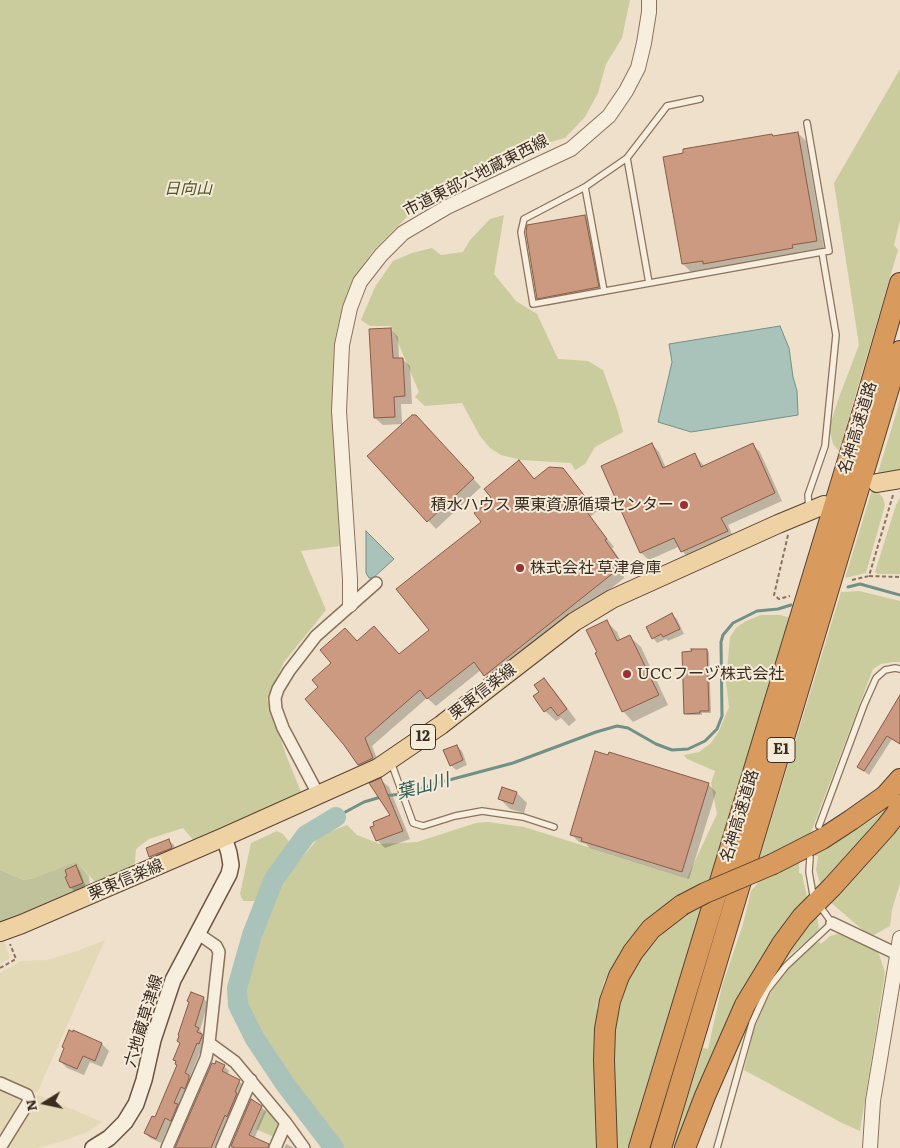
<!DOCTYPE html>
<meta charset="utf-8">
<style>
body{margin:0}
#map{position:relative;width:900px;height:1148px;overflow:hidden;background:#eee0ca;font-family:Literata,serif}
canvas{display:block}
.north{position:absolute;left:20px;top:1078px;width:50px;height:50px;-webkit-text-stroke:4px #f5ebd9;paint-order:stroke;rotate:260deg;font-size:14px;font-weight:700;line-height:20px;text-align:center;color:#3b2c21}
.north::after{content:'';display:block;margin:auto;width:18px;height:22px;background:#3b2c21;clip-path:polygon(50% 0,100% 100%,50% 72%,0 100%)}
</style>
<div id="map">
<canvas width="900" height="1148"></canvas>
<div class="north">N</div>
</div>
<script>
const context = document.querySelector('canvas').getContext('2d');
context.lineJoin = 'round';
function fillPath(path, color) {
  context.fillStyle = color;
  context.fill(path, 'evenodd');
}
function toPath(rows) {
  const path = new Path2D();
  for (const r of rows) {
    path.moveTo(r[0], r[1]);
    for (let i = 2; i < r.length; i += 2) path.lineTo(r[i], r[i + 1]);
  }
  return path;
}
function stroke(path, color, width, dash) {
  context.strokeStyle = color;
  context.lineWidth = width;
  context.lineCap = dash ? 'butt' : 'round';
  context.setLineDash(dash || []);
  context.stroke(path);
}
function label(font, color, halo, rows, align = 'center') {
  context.font = font + ' Literata,"Noto Sans JP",serif';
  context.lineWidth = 4;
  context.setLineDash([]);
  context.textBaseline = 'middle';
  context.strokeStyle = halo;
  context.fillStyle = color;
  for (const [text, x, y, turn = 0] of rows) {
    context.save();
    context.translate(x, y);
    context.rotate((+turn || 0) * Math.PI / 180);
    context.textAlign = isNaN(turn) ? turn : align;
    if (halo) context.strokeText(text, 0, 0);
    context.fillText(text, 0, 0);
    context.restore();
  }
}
fillPath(toPath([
 [3,937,10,958,0,964,0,938],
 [105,940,37,1093,0,1077,0,973,21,961,47,960,77,951],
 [0,1089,21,1098,6,1130,0,1138],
 [39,1095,102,1122,90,1131,60,1142,37,1148,7,1148,37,1096]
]), '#e4d9b7');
fillPath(toPath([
 [0,0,630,0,622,38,606,64,598,93,585,117,565,138,540,145,512,146,424,200,372,252,354,278,342,308,335,339,333,366,332,403,340,546,301,551,326,610,284,662,267,699,286,755,301,792,194,841,183,828,149,839,136,849,135,863,123,873,96,883,76,861,34,878,24,880,0,870],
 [900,69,900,220,894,245,898,250,839,451,833,444,829,428,838,400,859,345,834,183],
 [504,215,494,274,516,301,537,314,558,359,588,361,603,370,618,412,623,432,595,447,585,464,575,470,571,463,521,460,501,455,490,448,480,436,462,403,425,406,415,397,419,392,391,326,370,326,361,320,375,287,393,261,412,253,432,248,441,255,463,252,470,240,490,219],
 [900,399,900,469,876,479,896,414],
 [872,490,879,493,883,498,885,505,866,573,845,578],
 [900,498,900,574,878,574,875,572,896,505],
 [859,591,900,601,900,662,893,662,881,664,873,669,809,838,758,863,841,592],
 [761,615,780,615,791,618,709,884,664,908,626,944,604,982,597,1007,598,1148,342,1148,284,1073,248,1017,244,995,253,959,268,912,280,884,321,835,347,825,357,835,380,844,417,842,476,823,488,822,524,827,687,878,717,814,711,783,715,771,687,759,684,755,699,752,711,743,719,731,729,707,726,682,730,637,736,628,746,621],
 [887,807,889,808,887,812,821,886,816,870,818,856,804,856,851,833,876,817],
 [900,821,900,883,892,910,890,926,874,935,865,932,829,901],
 [277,831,283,834,290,843,268,878,258,901,243,901,240,894,251,843],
 [799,861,799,873,802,874,808,901,817,915,819,929,809,939,791,954,724,1031,674,1148,672,1148,703,1048,708,1049,722,986,743,924,751,891,758,883,759,878],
 [703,904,628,1148,615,1148,613,1048,616,1020,630,975,647,950,669,925],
 [837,934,843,935,878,951,885,973,860,1131,842,1123,744,1070,753,1032,765,1003,774,987,789,968,812,945,820,942,821,944,830,936],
 [266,1107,278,1121,278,1127,274,1137,256,1129]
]), '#cacc9d');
fillPath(toPath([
 [76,861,89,876,90,887,0,926,0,870,24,880,34,878]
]), '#c0c29c');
const water = toPath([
 [780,326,789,348,793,377,797,391,798,415,691,432,658,422,672,362,669,344,780,326],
 [366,531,394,559,373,578,369,578,366,573,366,531]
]);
fillPath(water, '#aac3ba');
stroke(water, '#719187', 1);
fillPath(toPath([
 [798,133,806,141,824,248,799,252,800,256,712,271,710,268,691,272,683,264,774,137],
 [585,216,593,224,606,295,546,306,538,298],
 [391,329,398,337,399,359,402,359,410,366,412,404,401,404,402,424,383,425,375,418],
 [414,415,481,487,436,529,369,456],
 [652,444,659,452,666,468,695,455,704,466,753,445,760,452,782,501,728,525,734,539,690,559,682,551,680,546,649,560,641,553,603,466],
 [519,462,535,480,562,469,570,477,597,511,590,517,614,547,612,548,628,571,623,574,624,578,493,683,481,670,436,706,427,698,372,746,380,766,366,772,359,765,320,687,357,642,400,655,430,630,493,499],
 [672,614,677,619,684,634,668,641,666,639,657,643,653,638],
 [607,622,617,632,621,641,630,637,641,647,668,705,633,722,623,711,598,652],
 [707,650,709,652,711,713,702,713,702,715,687,715,685,713],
 [543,679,554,690,576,720,569,726,561,718,556,721,545,711,541,692],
 [900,703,900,744,892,739,869,775,858,767],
 [457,746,462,751,467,765,456,770,451,765],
 [381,780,389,787,410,839,385,848,377,840,392,816],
 [708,784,716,792,689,879,590,848,586,844,579,842,571,834],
 [503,788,517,793,527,803,524,813,510,809,500,799],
 [169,841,174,845,176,853,155,861,150,857,147,849],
 [76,867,80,871,86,887,75,892,71,888,66,877],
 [203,998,208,1003,200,1030,207,1040,204,1048,202,1047,190,1077,194,1081,186,1091,179,1107,182,1110,176,1125,171,1122,161,1143,150,1138,145,1133,155,1119,178,1066],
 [102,1044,109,1051,102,1067,90,1062,84,1075,67,1068,60,1061],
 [224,1066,229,1071,227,1075,239,1081,244,1086,218,1148,176,1148],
 [252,1101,259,1104,266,1112,254,1139,271,1148,230,1148],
 [286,1144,294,1148,284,1148]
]), '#0003');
stroke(toPath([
 [848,587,860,584,900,595],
 [336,817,364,802,384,796,410,793,434,784,513,763,596,732,617,726,628,728,656,744,672,750,688,749,705,741,717,729,722,716,721,642,723,635,733,623,757,611,778,609,791,605]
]), '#719187', 3);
stroke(toPath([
 [334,1148,285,1084,255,1039,238,1005,237,988,252,935,274,879,306,835,336,817]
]), '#aac3ba', 20);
const building = toPath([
 [798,132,817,241,792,245,793,248,703,264,703,261,682,264,663,157,683,153,683,149,772,134,773,136,798,132],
 [585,215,599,287,537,299,526,232,527,225,585,215],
 [391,328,393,358,403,358,405,396,394,397,395,417,374,418,369,329,391,328],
 [412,415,416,415,474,478,427,522,367,456,412,415],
 [652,443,663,468,695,453,701,467,753,443,775,493,721,518,728,531,681,552,674,538,640,553,601,466,652,443],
 [519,460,534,479,549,467,563,468,590,503,584,508,607,539,605,540,621,563,616,566,617,570,484,676,474,662,427,699,420,690,365,738,373,758,358,765,344,745,305,699,318,687,312,680,331,663,320,650,345,628,357,641,374,626,399,654,429,630,396,589,481,522,474,513,492,499,484,489,519,460],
 [672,613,680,629,663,637,661,634,652,639,646,627,672,613],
 [607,620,617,641,630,635,659,695,622,712,595,653,597,652,586,630,607,620],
 [691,649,707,649,709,711,700,711,700,713,684,714,682,652,692,651,691,649],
 [544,678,567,709,558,716,551,707,544,712,533,696,539,692,534,685,544,678],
 [900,695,900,744,887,736,864,771,857,767,900,695],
 [457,745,463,760,450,766,443,750,457,745],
 [595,751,608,755,609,752,709,783,682,872,581,841,582,838,570,835,595,751],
 [381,778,403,831,376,841,370,827,374,826,373,822,390,815,369,783,381,778],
 [502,787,517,792,513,804,498,799,502,787],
 [169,839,172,848,149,857,146,848,169,839],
 [76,865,83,883,70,888,65,877,67,876,65,870,76,865],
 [191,992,204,997,195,1026,199,1028,197,1032,202,1034,202,1036,199,1044,197,1043,185,1073,189,1075,189,1078,185,1089,181,1087,174,1103,178,1104,171,1121,165,1118,156,1139,144,1133,152,1116,155,1117,177,1065,175,1064,176,1061,173,1060,180,1043,177,1041,179,1036,178,1035,189,1002,187,1001,191,992],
 [69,1030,73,1032,73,1030,102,1043,95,1061,83,1056,77,1069,59,1061,64,1048,62,1047,69,1030],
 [216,1061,225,1065,222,1071,240,1080,235,1092,237,1093,227,1117,225,1115,211,1148,175,1148,212,1063,215,1064,216,1061],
 [251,1099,262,1106,249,1135,269,1144,268,1148,235,1148,231,1146,251,1099]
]);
fillPath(building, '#cb9a81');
stroke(building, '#895b45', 1);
const service = toPath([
 [700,99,667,106,627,158,585,187,524,219,521,232,533,304,822,252,836,335,825,446,808,495,809,510],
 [807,123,829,251,822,252],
 [627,158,649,283],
 [585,187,604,291],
 [391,762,413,823,423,826,455,816,482,811,523,817,554,827],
 [819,826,864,705,876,678,885,670,895,668,900,669],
 [810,857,809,872,813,895],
 [717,1148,752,1023,767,990,786,966,832,923,822,909]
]);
const minor = toPath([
 [318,794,283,728,276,709,275,698,278,689,289,671,316,636,376,583],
 [832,923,897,954],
 [197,933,216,946,219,952,209,1043,235,1062,286,1123,304,1148],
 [0,1083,27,1095,29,1101,0,1148],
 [167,1148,206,1058,209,1043],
 [222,1148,251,1080],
 [275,1148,286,1123]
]);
const tertiary = toPath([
 [350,605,350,579,339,411,342,345,350,308,360,282,381,255,403,233,447,207,571,149,609,116,626,91,638,68,644,43,649,12,649,0],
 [870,1148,873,1101,900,938]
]);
const secondary = toPath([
 [93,1148,109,1138,125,1122,136,1104,144,1080,153,1040,173,980,229,874,231,865,229,853,224,837]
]);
const primary = toPath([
 [877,483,900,479],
 [0,932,22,924,224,837,378,768,441,725,574,622,612,599,778,524,824,505]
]);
const motorway = toPath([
 [773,864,822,839,851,820,885,796,900,779],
 [607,1148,604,1060,605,1029,610,1001,619,976,633,952,651,929,682,905],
 [639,1148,866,401,900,283],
 [661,1148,900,351],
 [685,1148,705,1096,745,1005,782,944,802,917,832,887,886,827,896,814,900,805]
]);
stroke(service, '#8a725e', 8);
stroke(minor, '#8a725e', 14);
stroke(tertiary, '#8a725e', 16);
stroke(secondary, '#6c5441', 18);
stroke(primary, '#594132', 20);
stroke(motorway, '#594132', 22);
stroke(toPath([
 [893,495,869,576,900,577],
 [788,535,774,595,779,599,790,596],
 [852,580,869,576],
 [0,968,16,959,10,944]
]), '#8a725e', 2, [4, 2.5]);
stroke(service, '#f8eedd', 5.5);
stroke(minor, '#f8eedd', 11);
stroke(tertiary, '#f8eedd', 14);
stroke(secondary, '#f8eedd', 15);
stroke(primary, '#efd2a4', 18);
stroke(motorway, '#d99a5e', 20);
const motorwayBridge = toPath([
 [682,905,705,893,773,864]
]);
stroke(motorwayBridge, '#594132', 22, []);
stroke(motorwayBridge, '#d99a5e', 20);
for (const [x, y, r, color] of [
 [684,505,5,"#983038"],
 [520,568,5,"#983038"],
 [627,674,5,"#983038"]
]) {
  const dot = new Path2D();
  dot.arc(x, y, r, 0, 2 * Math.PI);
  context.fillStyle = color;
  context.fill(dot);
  stroke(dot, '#f5ebd9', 2);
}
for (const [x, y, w] of [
 [423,737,25],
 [781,750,28]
]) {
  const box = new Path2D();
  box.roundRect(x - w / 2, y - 12.5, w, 25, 4);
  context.fillStyle = '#f5ebd9';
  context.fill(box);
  stroke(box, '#3b2c21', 1);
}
label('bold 15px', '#3b2c21', null, [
 ["12",423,737],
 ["E1",781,750]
]);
label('16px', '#3b2c21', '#f5ebd9', [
 ["市道東部六地蔵東西線",476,176,-27],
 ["名神高速道路",858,428,-73],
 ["栗東信楽線",483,692,-38],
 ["名神高速道路",740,816,-73],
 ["栗東信楽線",126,880,-23],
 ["六地蔵草津線",144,1021,-73]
]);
label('italic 16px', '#4f5728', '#f5ebd9', [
 ["日向山",188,189]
]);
label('16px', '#3b2c21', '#f5ebd9', [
 ["積水ハウス 栗東資源循環センター",674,505,"right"],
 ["株式会社 草津倉庫",530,568],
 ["UCCフーヅ株式会社",637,674]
], 'left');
label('italic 18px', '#315b55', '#f5ebd9', [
 ["葉山川",423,787,-15]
]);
</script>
